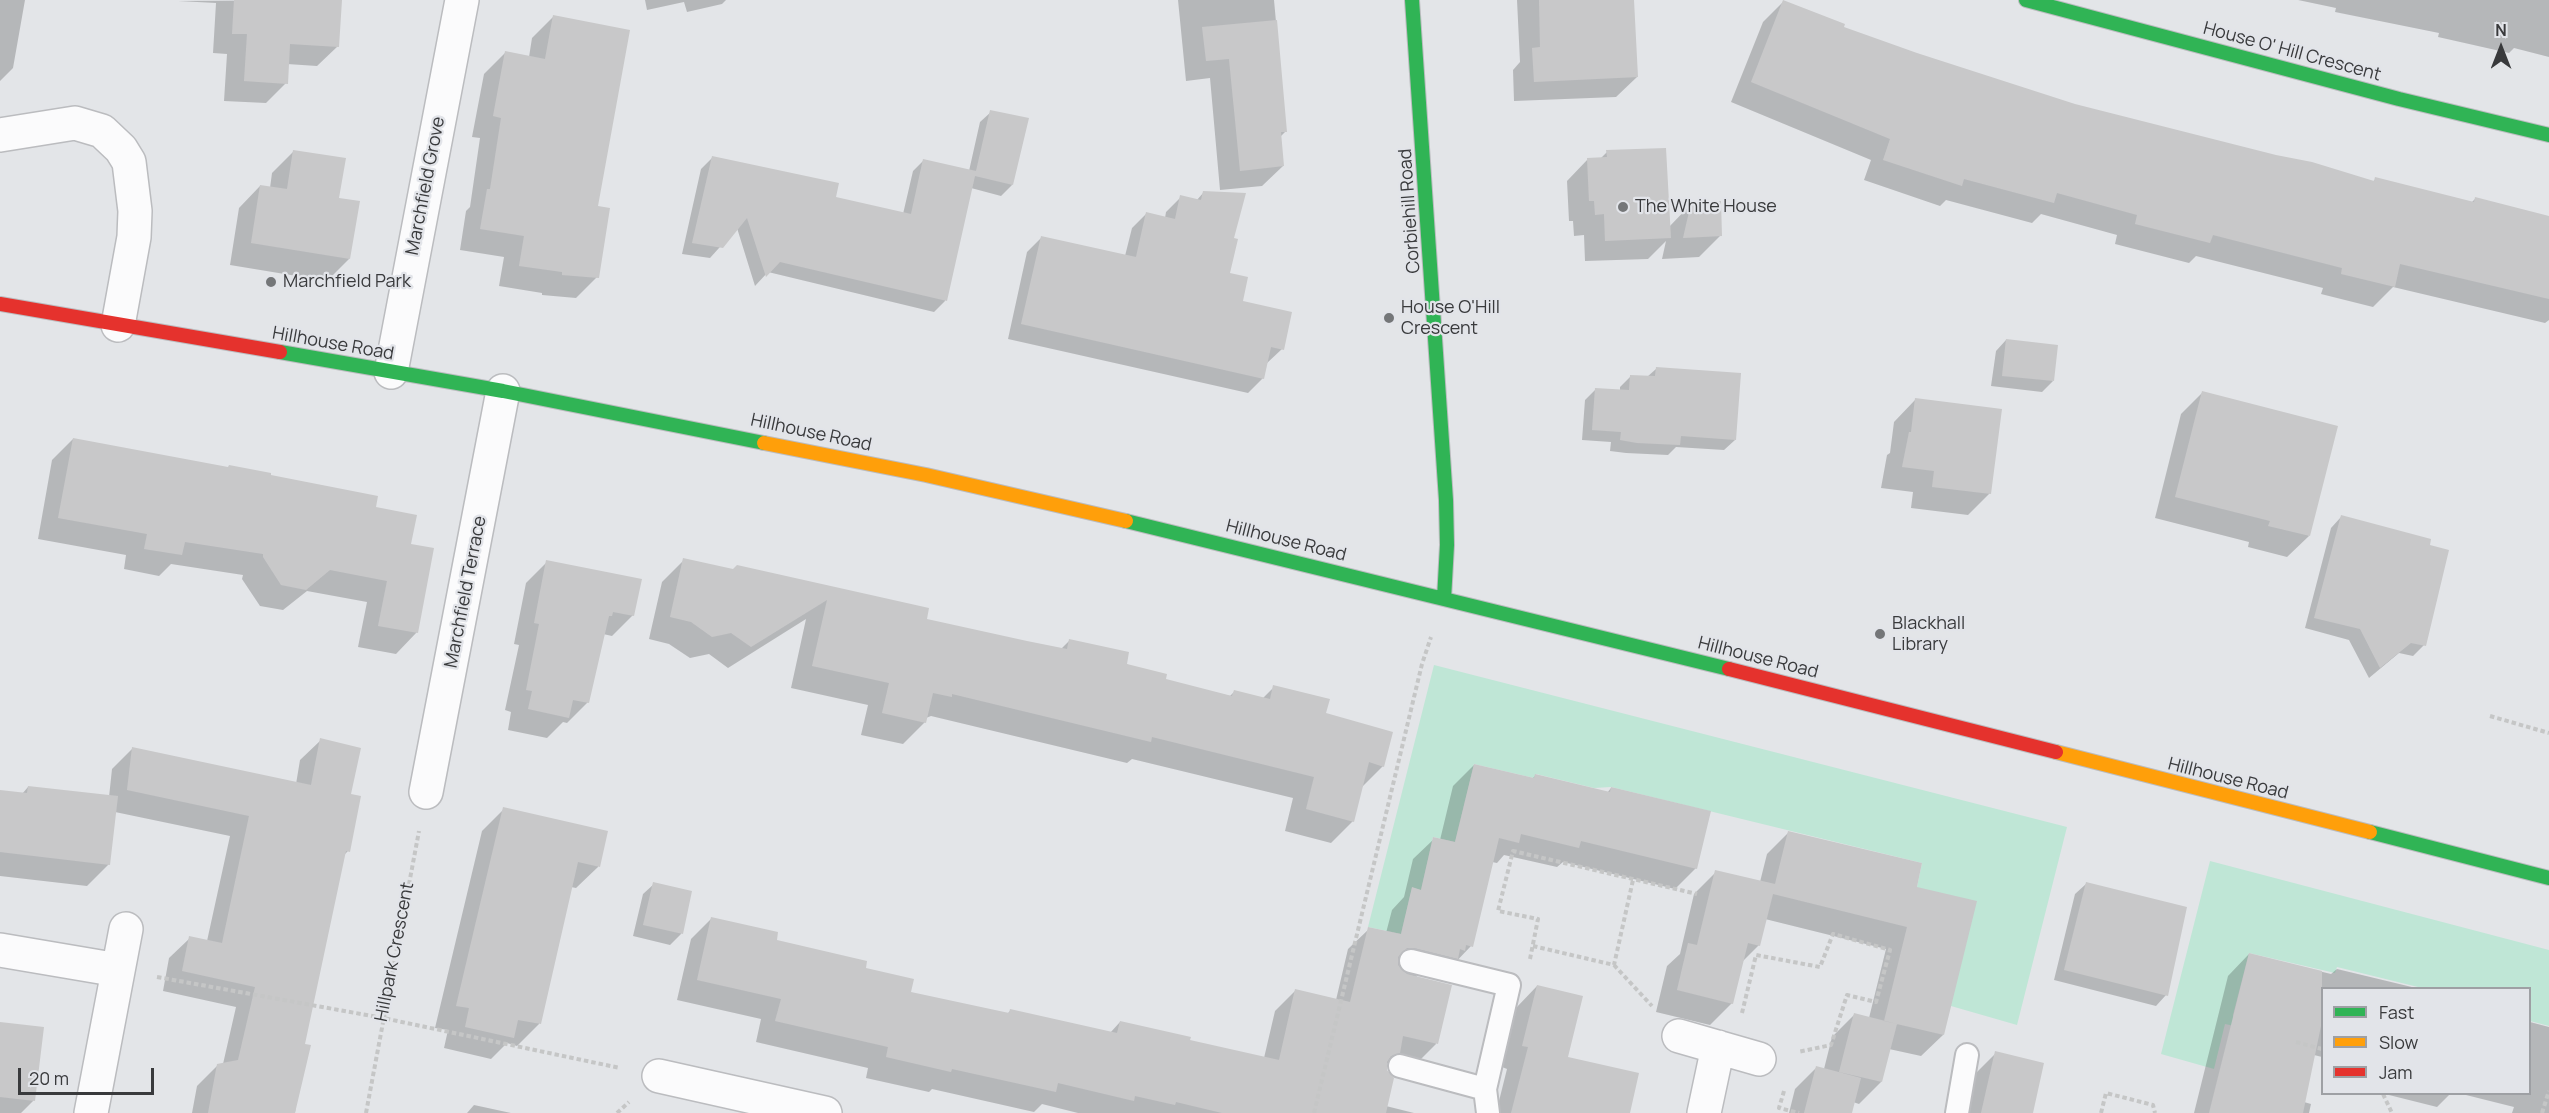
<!DOCTYPE html>
<style>
body{margin:0}
#map{position:relative;width:2549px;height:1113px;overflow:hidden;background:#e3e5e8;font-family:Manrope,sans-serif}
canvas{display:block}
.legend{position:absolute;left:2321px;top:987px;width:210px;height:108px;box-sizing:border-box;background:#e2e4e9;border:2px solid #9ea0a4;margin:0;padding:8px 10px;list-style:none;font-size:18px;color:#393a3c}
.legend li{display:flex;align-items:center;gap:12px;height:30px}
.legend b{width:30px;border:2px solid #9ea0a4}
.north{position:absolute;left:2471px;top:18px;width:60px;height:60px;-webkit-text-stroke:4px #e2e4e9;paint-order:stroke;rotate:0deg;font-size:16px;font-weight:700;line-height:24px;text-align:center;color:#393a3c}
.north::after{content:'';display:block;margin:auto;width:21px;height:27px;background:#393a3c;clip-path:polygon(50% 0,100% 100%,50% 72%,0 100%)}
.scale{position:absolute;left:18px;top:1068px;width:136px;height:27px;box-sizing:border-box;border:3px solid #393a3c;border-top:0;padding-left:8px;font-size:18px;line-height:21px;white-space:nowrap;color:#393a3c;-webkit-text-stroke:4px #e2e4e9;paint-order:stroke}
</style>
<div id="map">
<canvas width="2549" height="1113"></canvas>
<ul class="legend">
<li><b style="height:8px;background:#30b455"></b>Fast</li>
<li><b style="height:8px;background:#ff9f0a"></b>Slow</li>
<li><b style="height:8px;background:#e5322d"></b>Jam</li>
</ul>
<div class="north">N</div>
<div class="scale">20 m</div>
</div>
<script>
const context = document.querySelector('canvas').getContext('2d');
context.lineJoin = 'round';
function fillPath(path, color) {
  context.fillStyle = color;
  context.fill(path, 'evenodd');
}
function toPath(rows) {
  const path = new Path2D();
  for (const r of rows) {
    path.moveTo(r[0], r[1]);
    for (let i = 2; i < r.length; i += 2) path.lineTo(r[i], r[i + 1]);
  }
  return path;
}
function stroke(path, color, width, dash) {
  context.strokeStyle = color;
  context.lineWidth = width;
  context.lineCap = dash ? 'butt' : 'round';
  context.setLineDash(dash || []);
  context.stroke(path);
}
function label(font, color, halo, rows, align = 'center') {
  context.font = font + ' Manrope,sans-serif';
  context.lineWidth = 4.5;
  context.setLineDash([]);
  context.textBaseline = 'middle';
  context.strokeStyle = halo;
  context.fillStyle = color;
  for (const [text, x, y, turn = 0] of rows) {
    context.save();
    context.translate(x, y);
    context.rotate((+turn || 0) * Math.PI / 180);
    context.textAlign = isNaN(turn) ? turn : align;
    if (halo) context.strokeText(text, 0, 0);
    context.fillText(text, 0, 0);
    context.restore();
  }
}
fillPath(toPath([
 [1434,665,2067,827,2017,1025,1951,1006,1917,887,1922,863,1611,787,1594,788,1536,774,1534,778,1474,764,1455,842,1433,837,1421,890,1412,888,1401,934,1368,927],
 [2210,861,2549,950,2549,1026,2530,1021,2530,988,2422,988,2337,967,2335,973,2249,953,2233,1015,2234,1026,2225,1024,2214,1069,2161,1054]
]), '#bfe6d6');
fillPath(toPath([
 [0,0,25,0,13,68,0,81],
 [341,0,338,46,317,66,287,64,286,83,266,103,224,101,227,54,213,53,216,3,178,1],
 [645,0,726,0,722,4,687,12,684,2,647,10],
 [1178,0,1274,0,1286,131,1280,137,1283,166,1262,186,1220,190,1210,78,1186,81],
 [1517,0,1633,0,1637,77,1616,97,1514,101,1513,70,1520,62],
 [2298,0,2549,0,2549,57,2514,48,2509,53,2438,37,2439,33,2335,12,2336,8],
 [1783,2,1842,28,1916,54,2075,105,2372,182,2376,179,2471,203,2475,199,2549,218,2549,320,2545,323,2393,287,2373,307,2321,294,2323,288,2196,256,2189,263,2115,244,2117,235,2041,214,2032,223,1946,200,1940,206,1864,180,1871,160,1731,102,1763,22],
 [553,17,596,207,597,277,576,298,542,295,542,293,499,286,504,257,460,250,466,211,470,207,480,138,472,137,484,74,505,53,529,57,532,38],
 [991,112,1012,185,1001,196,971,188,945,301,934,312,768,272,755,286,737,228,710,258,682,254,701,169,712,158,834,198,903,214,913,171,924,160,969,171,980,122],
 [294,151,338,199,349,259,327,281,230,265,239,208,260,186,270,188,272,173],
 [1607,152,1669,227,1691,204,1721,235,1699,257,1662,259,1666,241,1648,259,1585,261,1584,235,1574,236,1573,221,1569,221,1567,181,1588,159,1600,159],
 [1204,192,1233,239,1228,274,1241,302,1282,349,1266,364,1263,378,1248,393,1008,339,1027,252,1042,237,1125,256,1132,228,1146,214,1165,218,1166,212,1181,197,1196,201],
 [2006,340,2053,381,2042,392,1991,386,1996,351],
 [1656,369,1735,440,1724,450,1676,447,1668,455,1626,453,1610,451,1611,442,1582,440,1585,400,1596,389,1620,391,1620,387,1631,376,1647,377],
 [2202,393,2309,536,2287,557,2248,547,2249,542,2155,518,2181,414],
 [1915,400,1990,493,1968,515,1911,508,1913,492,1881,488,1887,455,1890,453,1894,422],
 [73,439,269,476,374,508,410,545,417,632,396,654,358,647,367,602,307,591,283,610,260,606,242,579,243,575,171,564,159,576,124,569,126,555,38,539,52,460],
 [2341,517,2424,645,2413,656,2399,653,2369,678,2349,640,2305,628,2331,528],
 [684,560,925,620,1060,650,1070,640,1164,680,1230,696,1234,692,1262,699,1274,687,1324,714,1383,766,1361,788,1353,821,1331,843,1285,831,1293,798,1132,759,1127,763,931,716,926,718,925,722,903,744,861,735,868,705,791,688,806,619,728,668,709,654,690,658,669,644,649,639,662,582],
 [547,562,633,615,612,636,603,634,588,702,567,723,563,722,547,738,508,730,511,712,505,710,519,645,514,644,526,583],
 [321,740,350,795,348,851,343,856,303,1045,295,1113,192,1113,197,1086,218,1065,223,1064,236,1007,163,991,169,958,190,938,207,941,230,836,115,812,109,864,87,886,0,876,0,791,22,794,28,787,109,797,112,769,133,748,296,784,300,760],
 [1474,765,1532,779,1536,775,1607,793,1611,788,1696,868,1675,889,1563,862,1557,867,1504,855,1497,863,1492,862,1471,946,1451,967,1416,974,1436,1044,1416,1064,1392,1059,1386,1065,1386,1106,1414,1113,1078,1113,1042,1104,1034,1112,932,1089,929,1092,866,1078,868,1068,756,1042,761,1019,677,1000,691,939,711,919,775,942,864,969,910,993,1007,1014,1010,1011,1110,1033,1120,1022,1188,1041,1264,1058,1275,1011,1296,990,1336,1000,1348,949,1369,929,1386,933,1392,910,1404,897,1413,859,1434,839,1440,840,1453,786],
 [504,809,606,832,598,867,576,888,571,887,539,1024,517,1046,507,1043,491,1059,444,1048,448,1030,435,1028,482,831],
 [1789,832,1915,888,1943,1035,1921,1056,1889,1049,1881,1082,1859,1104,1853,1102,1851,1113,1789,1113,1795,1089,1817,1067,1824,1069,1832,1037,1854,1015,1869,1018,1886,949,1765,919,1759,945,1742,962,1732,1003,1710,1025,1656,1012,1667,966,1680,954,1694,894,1716,872,1760,882,1767,854],
 [654,884,691,892,681,934,670,945,633,936,643,894],
 [2086,884,2166,995,2156,1006,2054,980,2075,894],
 [2249,954,2331,974,2337,969,2416,988,2322,988,2322,1057,2314,1055,2304,1102,2311,1104,2309,1113,2194,1113,2228,976],
 [1537,986,1566,1058,1628,1113,1496,1113,1507,1069,1502,1067,1516,1008],
 [0,1022,34,1100,21,1113,0,1113],
 [2530,1022,2549,1027,2549,1113,2512,1113,2514,1107,2462,1094,2530,1094],
 [1996,1053,2031,1113,1966,1113,1975,1074],
 [2385,1094,2450,1094,2437,1107],
 [474,1105,511,1113,467,1113]
]), '#0003');
fillPath(toPath([
 [234,0,342,0,339,47,290,44,288,84,244,81,247,34,232,34],
 [1539,0,1634,0,1638,77,1534,82,1532,48,1540,47],
 [1783,0,1845,24,1844,27,1917,53,2075,104,2276,155,2312,162,2374,181,2375,177,2474,202,2475,197,2549,216,2549,299,2400,264,2395,287,2341,274,2342,268,2213,235,2210,243,2135,224,2137,215,2057,193,2054,203,1964,179,1962,186,1883,160,1890,139,1751,82],
 [553,15,630,30,598,206,610,208,599,278,562,275,562,272,519,266,524,236,480,229,487,189,490,189,501,118,493,116,505,51,545,59],
 [1277,20,1287,132,1281,132,1284,166,1240,171,1229,59,1206,61,1202,27],
 [990,110,1029,118,1013,185,975,176,947,301,780,262,766,277,747,218,723,248,692,243,712,156,839,183,836,197,911,214,923,159,976,171],
 [1666,148,1671,238,1605,241,1604,214,1595,215,1594,201,1589,201,1587,158,1607,157,1606,150],
 [293,150,346,158,339,198,360,201,350,259,251,243,260,185,287,189],
 [1203,191,1246,193,1234,238,1238,239,1230,273,1248,277,1243,301,1292,312,1284,350,1271,347,1264,379,1021,324,1041,236,1136,257,1146,212,1175,219,1180,195,1201,200],
 [1721,201,1722,236,1683,238,1691,203],
 [2006,339,2058,345,2054,381,2002,376],
 [1656,367,1741,373,1736,440,1681,436,1680,445,1637,443,1620,440,1621,432,1592,430,1595,388,1629,390,1630,375,1655,376],
 [2202,391,2338,426,2310,536,2268,526,2270,521,2175,497],
 [1915,398,2002,409,1991,494,1932,487,1934,471,1902,467,1909,432,1911,432],
 [73,438,228,467,229,465,271,473,271,475,378,496,376,507,417,515,411,544,434,548,418,633,378,626,387,581,330,570,306,590,281,585,263,557,263,554,185,542,182,555,144,549,147,534,58,518],
 [2341,515,2431,539,2430,545,2449,550,2426,646,2411,643,2380,668,2360,629,2314,618],
 [683,558,733,569,737,565,929,608,927,619,1027,641,1067,649,1069,639,1129,652,1127,664,1167,674,1166,679,1232,696,1234,690,1270,699,1273,685,1330,699,1326,713,1393,732,1384,767,1369,762,1354,822,1306,809,1314,777,1152,737,1151,742,952,694,952,697,933,693,926,723,882,713,889,683,812,666,827,600,751,647,731,633,712,637,691,622,670,617],
 [546,560,642,579,634,616,613,612,612,616,609,616,589,703,573,700,569,718,528,709,532,691,526,690,539,624,534,623],
 [320,738,361,748,351,794,361,796,350,852,346,851,305,1044,311,1045,295,1113,208,1113,217,1064,238,1060,255,987,182,971,189,936,222,943,249,816,127,790,132,747,311,785],
 [1474,764,1534,778,1535,774,1610,792,1611,787,1711,811,1697,869,1581,841,1579,848,1521,834,1519,843,1499,838,1473,947,1466,945,1465,951,1460,949,1458,959,1414,948,1407,948,1398,957,1398,965,1407,974,1452,985,1438,1044,1403,1036,1400,1053,1391,1056,1387,1062,1387,1070,1394,1078,1386,1113,1222,1113,1176,1102,1175,1105,1135,1096,1134,1101,1058,1083,1056,1092,952,1069,951,1072,886,1057,888,1047,775,1021,781,999,697,980,711,917,778,932,777,940,867,961,866,968,914,979,911,992,1009,1013,1010,1009,1117,1033,1120,1021,1191,1037,1190,1040,1279,1060,1295,989,1350,1002,1368,927,1401,934,1412,887,1421,890,1433,837,1455,842],
 [28,786,118,796,110,865,0,852,0,790,27,793],
 [503,807,608,831,600,867,578,862,541,1024,518,1020,514,1038,465,1027,469,1008,456,1006],
 [1788,831,1922,863,1917,887,1977,901,1944,1035,1884,1021,1907,927,1773,894,1760,946,1748,943,1733,1004,1677,990,1688,943,1697,945,1715,870,1775,884],
 [653,882,692,891,683,934,643,925],
 [2086,882,2187,907,2168,996,2064,970],
 [2249,953,2322,971,2322,1021,2303,1113,2209,1113],
 [1537,985,1583,996,1568,1057,1639,1073,1630,1113,1511,1113,1528,1047,1522,1046],
 [1854,1013,1897,1024,1882,1082,1839,1072],
 [0,1022,44,1027,35,1101,0,1097],
 [1995,1051,2044,1063,2033,1113,1981,1113],
 [1816,1066,1861,1078,1852,1113,1804,1113]
]), '#c8c8c9');
const lane = toPath([
 [1411,961,1509,985,1485,1089,1488,1113],
 [1400,1066,1485,1089],
 [1957,1113,1967,1055]
]);
const street = toPath([
 [0,135,75,123,102,131,121,149,129,162,135,211,134,237,118,325],
 [391,372,462,0],
 [426,792,503,391],
 [0,950,118,970],
 [1679,1036,1759,1059],
 [659,1076,825,1113],
 [91,1113,126,929],
 [1704,1113,1718,1047]
]);
const fast = toPath([
 [1412,0,1446,500,1447,545,1444,599],
 [2026,0,2399,99,2549,135],
 [280,352,503,391,764,443],
 [1126,521,1729,669],
 [2370,832,2549,878]
]);
const slow = toPath([
 [764,443,926,475,1126,521],
 [2056,752,2370,832]
]);
const jam = toPath([
 [0,304,280,352],
 [1729,669,2056,752]
]);
stroke(lane, '#bbbcbf', 26);
stroke(street, '#bbbcbf', 36);
stroke(fast, '#bbbcbf', 16);
stroke(slow, '#bbbcbf', 16);
stroke(jam, '#bbbcbf', 16);
stroke(toPath([
 [2490,716,2549,733],
 [1533,946,1614,965,1633,880],
 [1530,959,1538,919,1498,911,1513,851,1697,894],
 [1614,965,1652,1006],
 [157,977,383,1018,620,1068],
 [1742,1013,1756,955,1820,967,1833,934,1890,950,1876,1002,1847,995,1831,1045,1798,1052],
 [2296,1042,2322,1049],
 [1784,1091,1779,1108,1799,1113],
 [2383,1094,2392,1113],
 [366,1113,419,831],
 [617,1113,629,1102],
 [1314,1113,1422,664,1431,637],
 [2101,1113,2106,1093,2153,1105,2155,1113],
 [2542,1113,2549,1091]
]), '#c5c6c6', 4, [4.5, 3]);
stroke(lane, '#fbfbfc', 22);
stroke(street, '#fbfbfc', 33);
stroke(fast, '#30b455', 14);
stroke(slow, '#ff9f0a', 14);
stroke(jam, '#e5322d', 14);
for (const [x, y, r, color] of [
 [1623,207,6,"#747678"],
 [271,282,6,"#747678"],
 [1389,318,6,"#747678"],
 [1880,634,6,"#747678"]
]) {
  const dot = new Path2D();
  dot.arc(x, y, r, 0, 2 * Math.PI);
  context.fillStyle = color;
  context.fill(dot);
  stroke(dot, '#e2e4e9', 2);
}
label('18px', '#393a3c', '#e2e4e9', [
 ["House O' Hill Crescent",2292,52,15],
 ["Marchfield Grove",426,186,-79],
 ["Corbiehill Road",1410,211,-94],
 ["Hillhouse Road",333,344,10],
 ["Hillhouse Road",811,433,12],
 ["Hillhouse Road",1286,541,14],
 ["Marchfield Terrace",466,592,-79],
 ["Hillhouse Road",1758,658,14],
 ["Hillhouse Road",2228,779,14],
 ["Hillpark Crescent",395,952,-79]
]);
label('18px', '#393a3c', '#e2e4e9', [
 ["The White House",1635,207],
 ["Marchfield Park",283,282],
 ["House O'Hill",1401,308],
 ["Crescent",1401,329],
 ["Blackhall",1892,624],
 ["Library",1892,645]
], 'left');
</script>
